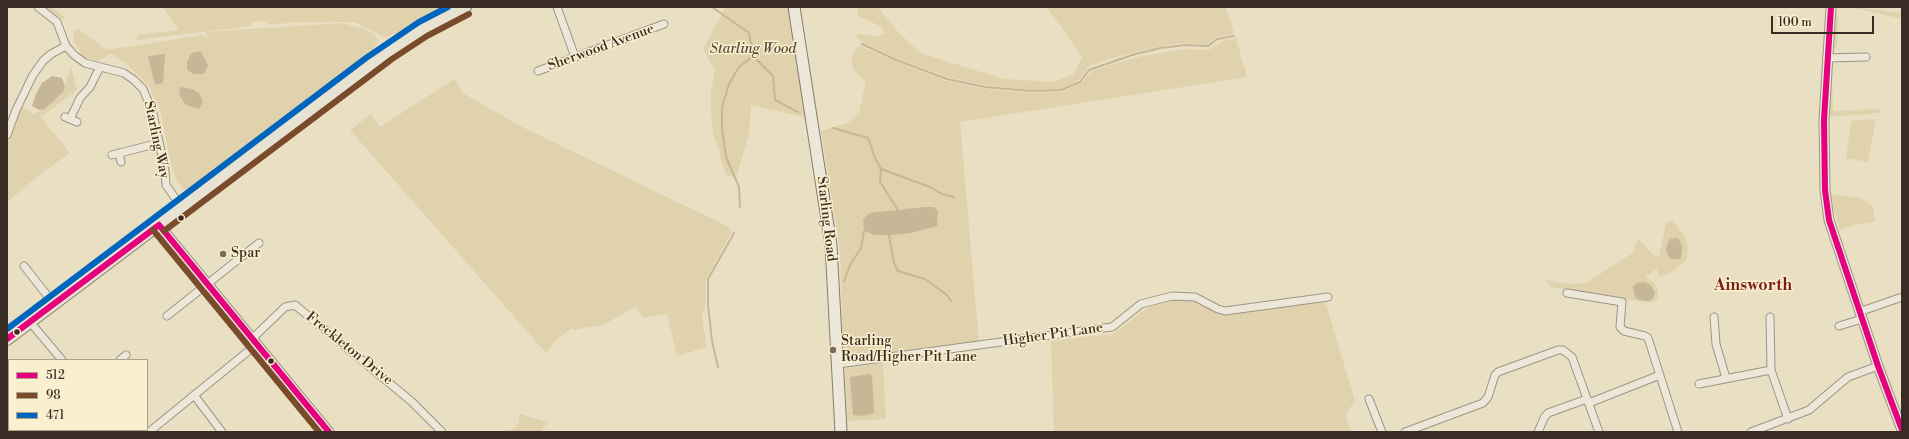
<!DOCTYPE html>
<style>
body{margin:0}
#map{position:relative;width:1909px;height:439px;overflow:hidden;background:#e9dfc2;font-family:"Libre Bodoni",serif}
canvas{display:block}
.frame{position:absolute;inset:0;border:8px solid #392c25;pointer-events:none}
.legend{position:absolute;left:8px;top:359px;width:140px;height:72px;box-sizing:border-box;background:#faefce;border:1px solid #ada18a;margin:0;padding:5px 7px;list-style:none;font-size:12px;color:#392c25}
.legend li{display:flex;align-items:center;gap:8px;height:20px}
.legend b{width:20px;border:1px solid #ada18a}
.scale{position:absolute;left:1771px;top:16px;width:103px;height:18px;box-sizing:border-box;border:2px solid #392c25;border-top:0;padding-left:5px;font-size:12px;line-height:14px;white-space:nowrap;color:#392c25;-webkit-text-stroke:3px #faefce;paint-order:stroke}
</style>
<div id="map">
<canvas width="1909" height="439"></canvas>
<div class="frame"></div>
<ul class="legend">
<li><b style="height:5px;background:#e5007d"></b>512</li>
<li><b style="height:5px;background:#7a4b2a"></b>98</li>
<li><b style="height:5px;background:#0065bd"></b>471</li>
</ul>
<div class="scale">100 m</div>
</div>
<script>
const context = document.querySelector('canvas').getContext('2d');
context.lineJoin = 'round';
function fillPath(path, color) {
  context.fillStyle = color;
  context.fill(path, 'evenodd');
}
function toPath(rows) {
  const path = new Path2D();
  for (const r of rows) {
    path.moveTo(r[0], r[1]);
    for (let i = 2; i < r.length; i += 2) path.lineTo(r[i], r[i + 1]);
  }
  return path;
}
function stroke(path, color, width, dash) {
  context.strokeStyle = color;
  context.lineWidth = width;
  context.lineCap = dash ? 'butt' : 'round';
  context.setLineDash(dash || []);
  context.stroke(path);
}
function label(font, color, halo, rows, align = 'center') {
  context.font = font + ' "Libre Bodoni",serif';
  context.lineWidth = 3;
  context.setLineDash([]);
  context.textBaseline = 'middle';
  context.strokeStyle = halo;
  context.fillStyle = color;
  for (const [text, x, y, turn = 0] of rows) {
    context.save();
    context.translate(x, y);
    context.rotate((+turn || 0) * Math.PI / 180);
    context.textAlign = isNaN(turn) ? turn : align;
    if (halo) context.strokeText(text, 0, 0);
    context.fillText(text, 0, 0);
    context.restore();
  }
}
fillPath(toPath([
 [44,7,51,7,66,18,63,20],
 [162,7,450,7,413,26,397,38,394,33,387,38,355,22,299,22,268,25,267,21,251,22,251,26,136,40,138,35,179,30],
 [726,7,790,7,808,118,751,105,749,134,736,178,726,175,713,132,711,112,711,92,715,70,703,49],
 [858,7,878,7,899,33,920,53,1004,79,1053,82,1074,74,1082,57,1047,7,1226,7,1234,34,1216,37,1206,45,1188,43,1171,44,1119,56,1089,66,1078,81,1061,89,1030,90,985,85,947,77,900,60,862,42,855,35,866,34,877,37,885,33,880,26,858,16],
 [1836,7,1838,24,1837,48,1833,48],
 [1851,7,1902,13,1902,19],
 [342,23,368,30,375,36,380,42,373,40,378,43,373,48,377,52,189,195,177,182,173,172,160,110,149,86,130,67,111,53,99,61,83,57,73,40,74,33,77,28,107,50,203,35,208,38,206,32],
 [1236,38,1247,77,960,122,979,343,843,361,840,249,821,131,848,123,859,112,866,82,855,72,851,62,855,50,860,46,902,64,947,81,985,89,1031,93,1062,92,1081,83,1091,72,1103,67,1138,57,1184,49,1208,50,1224,41],
 [71,67,77,90,41,117,70,153,39,175,7,202,7,144,21,106,34,114,47,107,63,92],
 [1832,72,1833,111,1880,109,1881,113,1828,117],
 [454,79,463,93,520,126,729,227,731,233,706,279,705,306,702,317,707,347,677,356,667,314,643,318,636,306,602,326,588,327,574,330,572,328,559,337,546,353,350,130,371,114,380,127],
 [1876,119,1868,162,1846,158,1851,121],
 [1829,194,1861,198,1873,206,1875,222,1857,224,1840,230],
 [1672,220,1684,235,1688,249,1686,261,1665,276,1659,277,1657,269,1645,277,1654,282,1658,289,1658,297,1652,303,1551,287,1546,280,1569,284,1586,283,1633,253,1638,238,1653,255,1659,257,1666,223],
 [1194,299,1217,313,1228,315,1325,301,1355,401,1345,415,1351,432,1054,432,1051,341,1113,334,1149,307,1169,301],
 [883,363,886,419,847,421,845,368],
 [520,413,520,414,548,422,540,432,507,432,516,427,519,422]
]), '#e0d2ad');
fillPath(toPath([
 [195,52,201,52,208,65,204,74,193,74,187,69,187,62,191,54],
 [165,54,163,83,155,85,148,56],
 [52,76,62,78,65,86,63,92,45,109,39,110,32,106,36,94,42,83],
 [180,87,192,89,199,93,203,102,199,109,186,105,179,95],
 [925,207,934,207,938,211,937,226,911,233,892,235,875,235,864,231,863,219,869,213],
 [1678,238,1682,246,1682,254,1680,259,1672,259,1668,256,1666,249,1668,243,1670,239],
 [1644,282,1651,285,1655,293,1653,298,1649,301,1639,300,1635,297,1633,287,1637,283],
 [869,374,872,376,874,413,862,416,853,415,850,377]
]), '#c6b896');
stroke(toPath([
 [712,7,749,33,753,56,773,76,775,100,798,112],
 [862,44,896,60,947,79,985,87,1031,91,1061,90,1080,82,1089,70,1132,55,1160,48,1186,45,1208,46,1217,39,1234,36],
 [833,128,868,138,875,158,881,169,930,187,942,194,954,197],
 [881,169,880,182,898,210],
 [740,207,739,187,726,157,722,129,722,107,729,84,739,67,753,56],
 [889,235,894,263,898,271,925,279,947,295,951,301],
 [844,282,850,265,861,248,864,231],
 [718,367,712,341,708,305,708,279,734,233]
]), '#c6b896', 2);
const minor = toPath([
 [38,7,57,22,66,46,74,55,85,63,124,73,134,80,143,89,153,113,165,171,166,185,182,208],
 [557,7,575,57],
 [1827,58,1866,57],
 [538,71,664,24],
 [65,117,77,122],
 [70,119,80,98,90,87,100,67],
 [7,135,16,110,33,75,43,61,51,54,66,46],
 [119,153,121,162],
 [112,155,159,143],
 [24,266,54,304],
 [1567,293,1622,302,1620,327,1624,331,1645,336,1648,338,1678,432],
 [1859,312,1902,297],
 [167,316,259,243],
 [1714,317,1716,344,1726,378],
 [1770,317,1771,370,1788,419],
 [30,322,62,360],
 [1839,326,1862,319],
 [253,338,285,307,295,305,411,401,442,432],
 [120,360,126,355],
 [838,364,1112,327,1141,304,1172,296,1195,297,1218,309,1225,311,1328,297],
 [1699,384,1771,370],
 [194,395,222,432],
 [1369,399,1382,432],
 [1589,403,1660,375],
 [121,430,122,432],
 [149,432,257,344],
 [1405,432,1483,403,1488,397,1495,375,1498,372,1558,350,1563,350,1572,357,1599,432],
 [1538,432,1544,418,1548,413,1587,399],
 [1751,432,1809,410,1848,377,1878,366]
]);
const tertiary = toPath([
 [1831,7,1824,120,1825,190,1829,220,1878,366,1902,430],
 [159,225,329,432]
]);
const secondary = toPath([
 [794,7,831,245,841,432]
]);
const trunk = toPath([
 [7,339,371,64,423,29,465,7]
]);
stroke(minor, '#9d9585', 9);
stroke(tertiary, '#9d9585', 11);
stroke(secondary, '#857e70', 13);
stroke(trunk, '#857e70', 14);
stroke(minor, '#ece7d8', 7);
stroke(tertiary, '#ece7d8', 9);
stroke(secondary, '#ece7d8', 11);
stroke(trunk, '#e7e2d2', 12);
stroke(toPath([
 [1831,7,1824,120,1825,190,1829,220,1878,366,1902,430],
 [159,225,329,432],
 [7,339,159,225]
]), '#e5007d', 6);
stroke(toPath([
 [153,230,319,432],
 [164,231,392,59,427,36,469,14]
]), '#7a4b2a', 6);
stroke(toPath([
 [7,329,366,58,419,22,448,7]
]), '#0065bd', 6);
for (const [x, y, r, color] of [
 [181,218,3.5,"#392c25"],
 [223,254,4,"#776b5c"],
 [17,332,3.5,"#392c25"],
 [833,350,4,"#776b5c"],
 [271,361,3.5,"#392c25"]
]) {
  const dot = new Path2D();
  dot.arc(x, y, r, 0, 2 * Math.PI);
  context.fillStyle = color;
  context.fill(dot);
  stroke(dot, '#faefce', 1.5);
}
label('14px', '#392c25', '#faefce', [
 ["Sherwood Avenue",601,48,-20],
 ["Starling Way",156,140,78],
 ["Starling Road",826,219,83],
 ["Higher Pit Lane",1053,335,-8],
 ["Freckleton Drive",349,349,39]
]);
label('italic 14px', '#594b3d', '#faefce', [
 ["Starling Wood",753,50]
]);
label('14px', '#392c25', '#faefce', [
 ["Spar",231,254],
 ["Starling",841,342],
 ["Road/Higher Pit Lane",841,358]
], 'left');
label('bold 16px', '#7a1f14', '#faefce', [
 ["Ainsworth",1753,286]
]);
</script>
